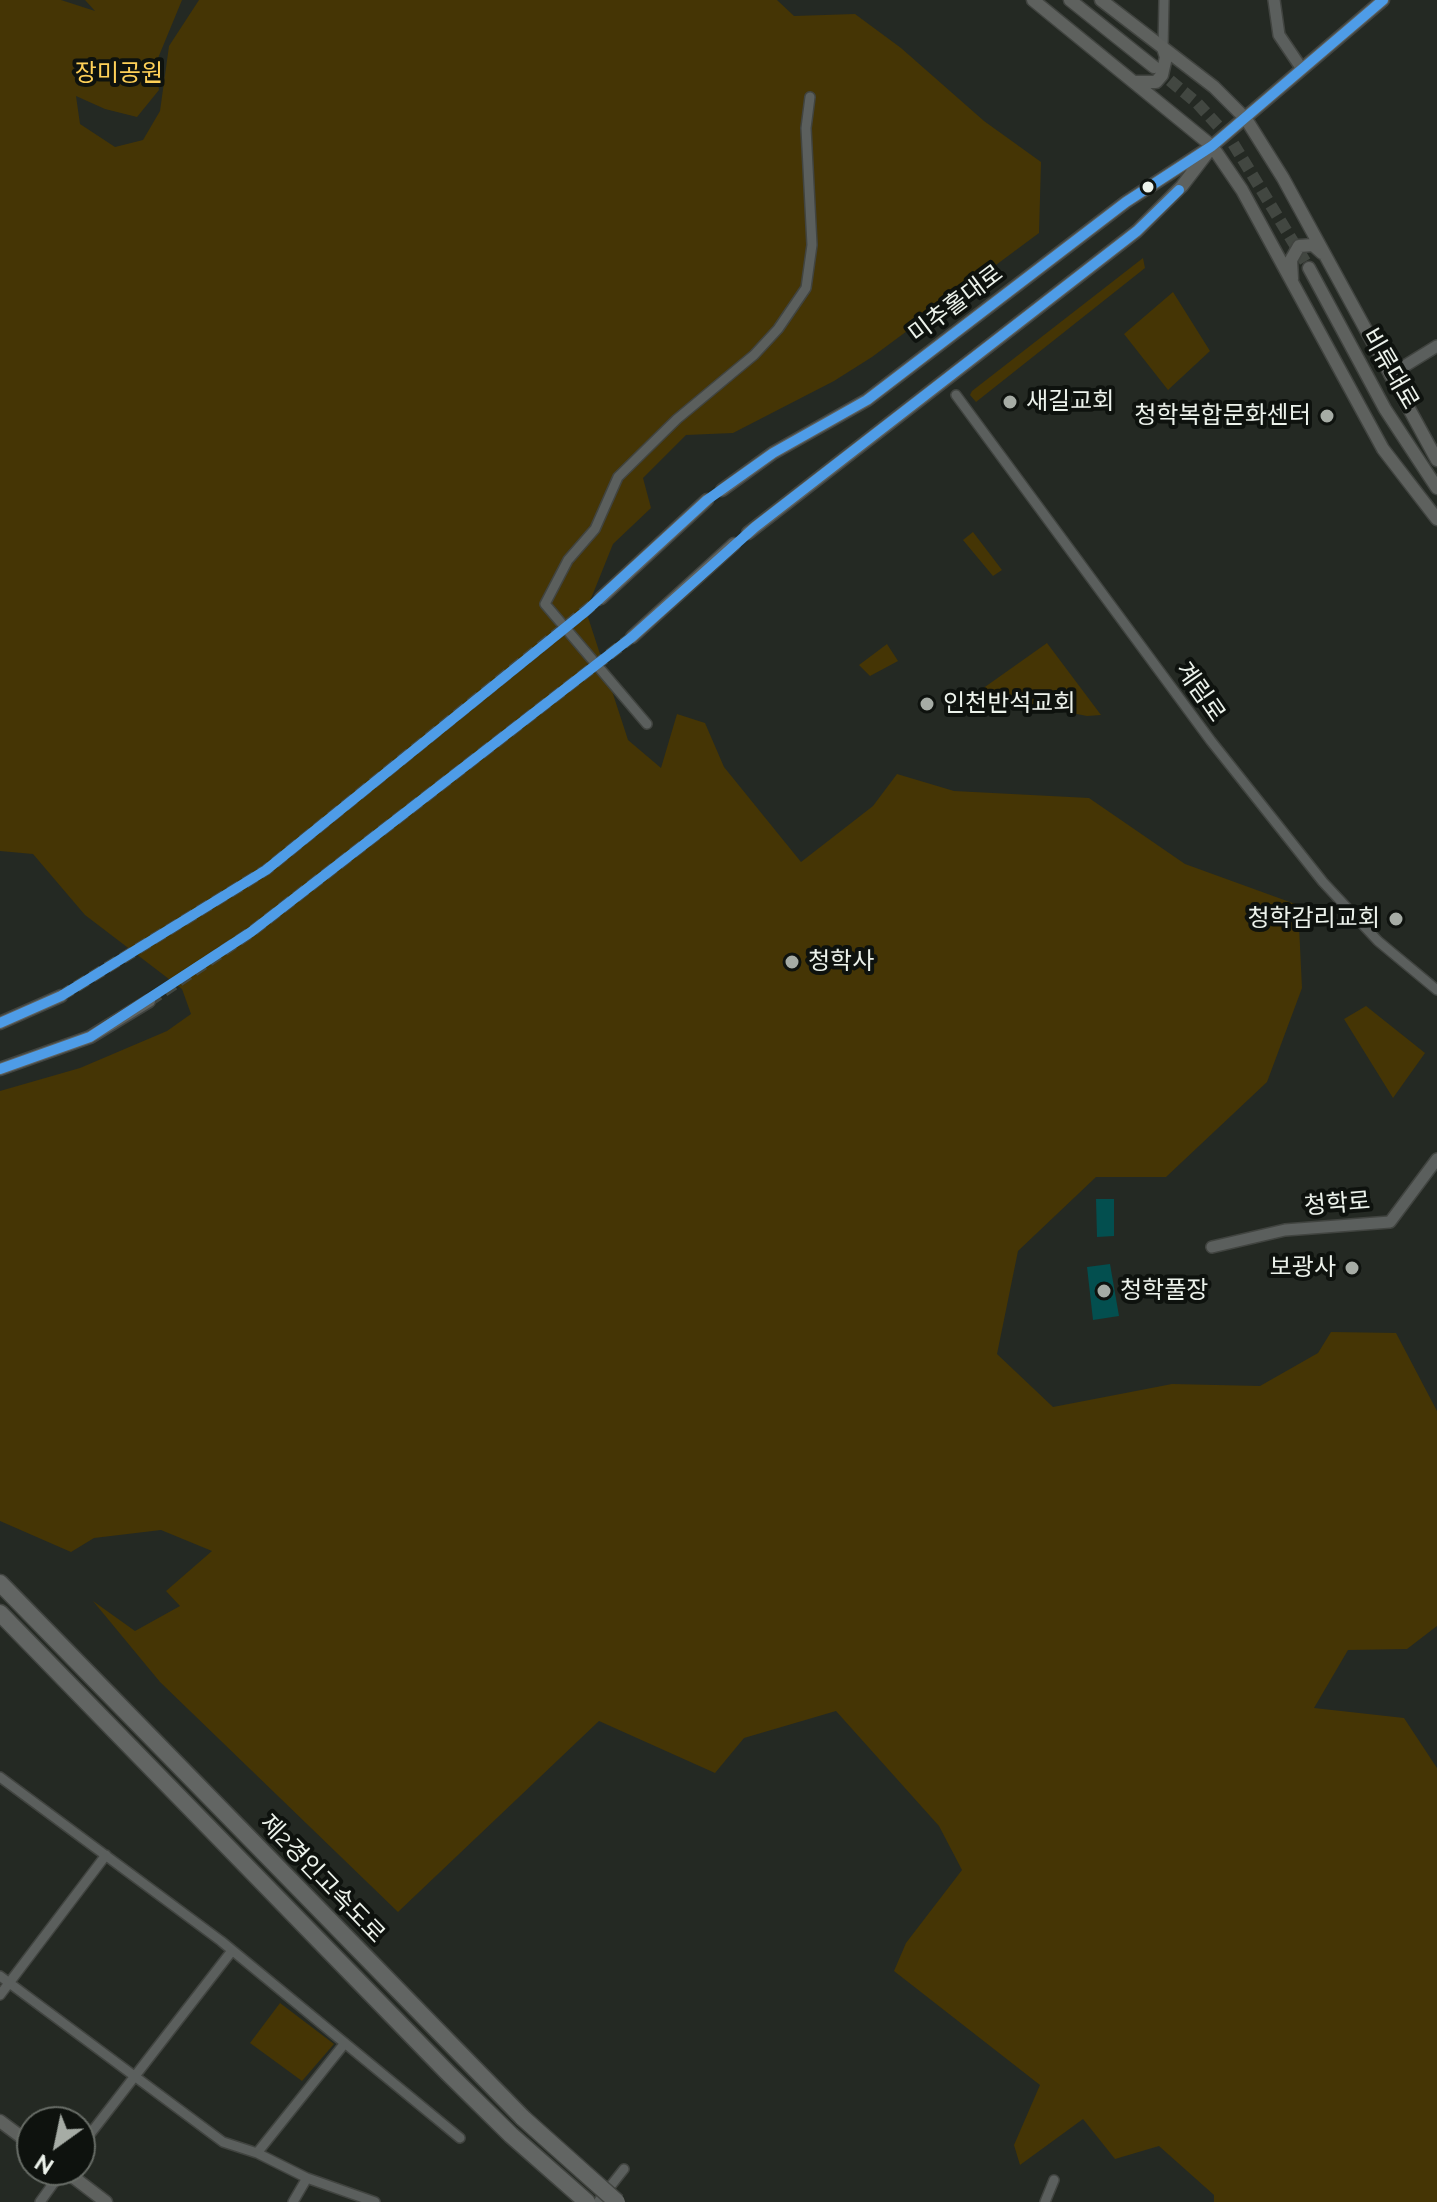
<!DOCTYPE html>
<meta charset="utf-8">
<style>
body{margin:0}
#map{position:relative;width:1437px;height:2202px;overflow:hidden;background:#242923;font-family:Raleway,sans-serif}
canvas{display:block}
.north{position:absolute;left:16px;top:2106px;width:80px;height:80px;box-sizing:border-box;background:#0e120e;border:2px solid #676c66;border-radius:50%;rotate:213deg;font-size:22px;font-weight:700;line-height:32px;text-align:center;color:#ecf2eb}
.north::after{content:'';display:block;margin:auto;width:28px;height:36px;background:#a6aca5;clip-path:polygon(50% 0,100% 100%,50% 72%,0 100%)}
</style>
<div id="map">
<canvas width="1437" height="2202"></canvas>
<div class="north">N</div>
</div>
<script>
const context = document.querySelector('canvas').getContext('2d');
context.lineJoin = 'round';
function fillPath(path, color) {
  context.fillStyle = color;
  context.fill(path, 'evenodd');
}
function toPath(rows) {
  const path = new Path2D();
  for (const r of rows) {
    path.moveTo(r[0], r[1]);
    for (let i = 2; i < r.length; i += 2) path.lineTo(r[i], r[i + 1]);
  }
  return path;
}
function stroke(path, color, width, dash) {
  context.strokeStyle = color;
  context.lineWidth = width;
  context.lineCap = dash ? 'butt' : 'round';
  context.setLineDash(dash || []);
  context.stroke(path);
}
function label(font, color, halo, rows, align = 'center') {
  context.font = font + ' Raleway,"Noto Sans KR",sans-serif';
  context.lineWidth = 8;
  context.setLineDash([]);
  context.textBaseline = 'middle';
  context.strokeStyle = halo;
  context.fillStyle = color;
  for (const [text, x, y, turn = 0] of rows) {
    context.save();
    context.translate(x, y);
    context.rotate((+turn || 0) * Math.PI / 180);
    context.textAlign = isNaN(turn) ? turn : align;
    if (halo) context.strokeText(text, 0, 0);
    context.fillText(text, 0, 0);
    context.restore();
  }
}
fillPath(toPath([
 [0,0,61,0,95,11,85,0,182,0,156,63,159,90,137,117,105,109,76,96,80,124,115,147,143,140,160,111,169,46,199,0,777,0,794,16,855,14,901,48,984,121,1041,162,1039,233,872,357,834,381,733,433,686,435,643,478,651,508,613,544,586,611,628,740,661,768,677,714,705,723,724,767,801,862,873,806,897,774,954,791,1089,798,1185,864,1298,905,1302,988,1267,1082,1166,1177,1096,1177,1018,1251,997,1354,1053,1407,1172,1384,1260,1386,1318,1353,1331,1332,1396,1333,1437,1411,1437,1626,1407,1649,1348,1650,1314,1708,1404,1718,1437,1768,1437,2202,1214,2202,1214,2195,1159,2146,1115,2159,1083,2119,1020,2165,1014,2145,1040,2085,894,1971,906,1943,962,1870,939,1826,836,1711,744,1738,715,1773,599,1721,398,1912,160,1682,93,1601,135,1631,180,1606,166,1591,212,1551,161,1530,94,1538,71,1552,0,1521,0,1091,80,1068,167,1031,191,1014,182,989,85,915,33,854,0,851],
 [1143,258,1145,268,976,402,970,395,972,391],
 [1173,292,1210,351,1168,390,1124,334],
 [973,532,1002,570,993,576,963,540],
 [1047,643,1101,715,1087,716,975,694],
 [887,644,898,661,870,676,859,665],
 [1366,1006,1425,1053,1393,1098,1344,1019],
 [280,2003,334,2044,302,2081,250,2043]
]), '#453505');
fillPath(toPath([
 [1096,1199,1114,1199,1114,1236,1097,1237],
 [1110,1264,1119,1316,1093,1320,1087,1267]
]), '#034f4f');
stroke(toPath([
 [1156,69,1197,103,1231,140,1309,268],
 [61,996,266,870,601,598],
 [149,1001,251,932,632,637]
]), '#424741', 12, [12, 6]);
const minor = toPath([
 [1163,48,1164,0],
 [956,395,1211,741,1323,882,1378,941,1437,990],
 [647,724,545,604,568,560,595,529,618,477,677,419,754,355,778,329,806,288,812,245,806,128,810,97],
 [0,1777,221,1941,460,2138],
 [0,1976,223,2142,257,2153,307,2178,375,2202],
 [0,1995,106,1855],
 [80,2147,231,1952],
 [257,2153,345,2043],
 [40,2202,63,2170],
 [293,2202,307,2178],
 [598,2202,624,2169],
 [1045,2202,1054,2180]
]);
const tertiary = toPath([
 [1274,0,1279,35,1302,69],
 [1390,375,1437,346],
 [1212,1247,1285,1230,1390,1222,1437,1159]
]);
const secondary = toPath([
 [1033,0,1212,146,1242,190,1383,449,1437,519],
 [1070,0,1154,67],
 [1101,0,1214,87,1246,119,1283,178,1437,460],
 [1136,82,1156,82,1162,75,1166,57,1163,48],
 [1309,268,1385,409,1437,488],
 [1292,279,1291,260,1299,246,1313,245,1322,253],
 [722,490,773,453,867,400,1126,202,1212,146,1383,0],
 [748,533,1137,231,1182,186,1208,152],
 [601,598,707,500],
 [632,637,734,544],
 [0,1023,61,996],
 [0,1069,90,1037,149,1001],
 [0,2121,32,2145],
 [64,2170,106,2202]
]);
const motorway = toPath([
 [0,1583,523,2118],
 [0,1613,448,2073,511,2135,587,2202]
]);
stroke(minor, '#414440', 12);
stroke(tertiary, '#414440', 14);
stroke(secondary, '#414440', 15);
stroke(motorway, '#414440', 19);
stroke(minor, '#5b5f5d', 9);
stroke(tertiary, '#5b5f5d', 11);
stroke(secondary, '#5e615e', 12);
stroke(motorway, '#626563', 16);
const motorwayBridge = toPath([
 [523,2118,617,2202]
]);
stroke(motorwayBridge, '#414440', 19, []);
stroke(motorwayBridge, '#626563', 16);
stroke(toPath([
 [0,1023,61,996,266,870,586,611,707,500,773,453,867,400,1126,202,1212,146,1383,0],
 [0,1069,90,1037,251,932,632,637,755,527,1137,231,1179,190]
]), '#4e9ce7', 10);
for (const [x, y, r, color] of [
 [1148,187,7,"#ecf2eb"],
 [1010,402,8,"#a6aca5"],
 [1327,416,8,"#a6aca5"],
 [927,704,8,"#a6aca5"],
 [1396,919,8,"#a6aca5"],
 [792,962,8,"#a6aca5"],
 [1352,1268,8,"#a6aca5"],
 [1104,1291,8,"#a6aca5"]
]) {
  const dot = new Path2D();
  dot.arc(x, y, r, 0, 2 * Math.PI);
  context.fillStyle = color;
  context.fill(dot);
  stroke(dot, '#0e120e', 3);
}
label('24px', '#fed058', '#0e120e', [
 ["장미공원",119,74]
]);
label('24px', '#ecf2eb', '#0e120e', [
 ["미추홀대로",956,304,-37],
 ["비류대로",1390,369,60],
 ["계림로",1200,692,55],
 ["청학로",1337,1204,-5],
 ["제2경인고속도로",322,1879,46]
]);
label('24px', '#ecf2eb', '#0e120e', [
 ["새길교회",1026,402],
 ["청학복합문화센터",1311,416,"right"],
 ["인천반석교회",943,704],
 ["청학감리교회",1380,919,"right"],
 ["청학사",808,962],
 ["보광사",1336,1268,"right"],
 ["청학풀장",1120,1291]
], 'left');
</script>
